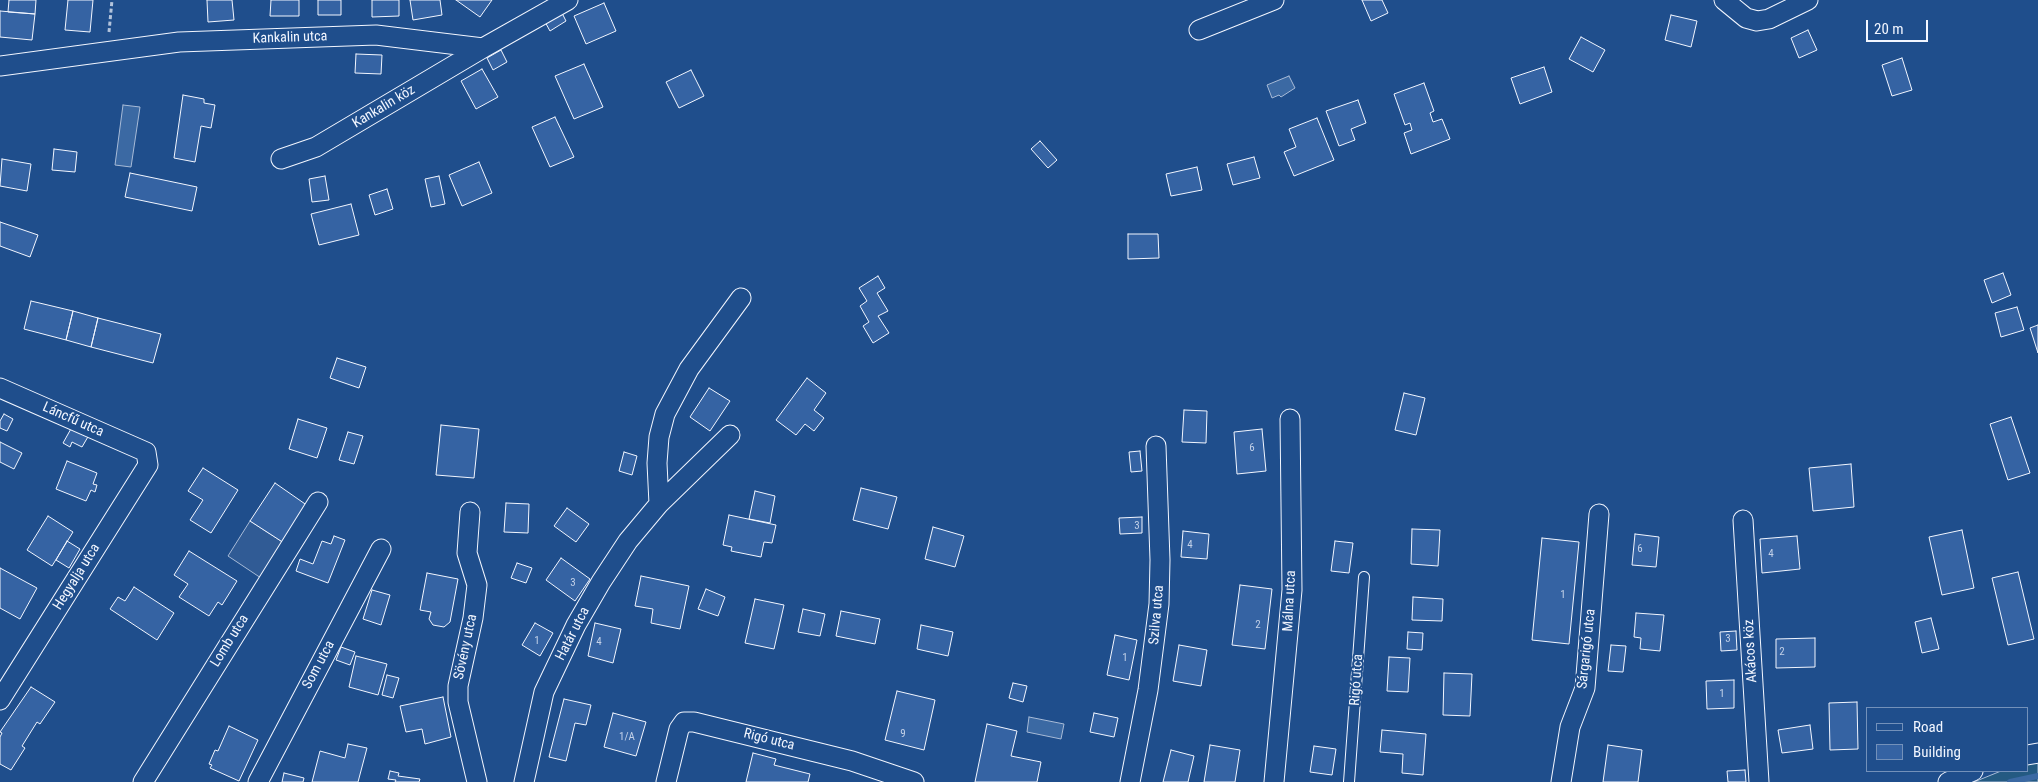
<!DOCTYPE html>
<meta charset="utf-8">
<style>
body{margin:0}
#map{position:relative;width:2038px;height:782px;overflow:hidden;background:#1f4e8c;font-family:"Roboto Condensed",sans-serif}
canvas{display:block}
.legend{position:absolute;left:1866px;top:707px;width:162px;height:65px;box-sizing:border-box;background:#1f4e8c;border:1px solid #7391ba;margin:0;padding:6px 9px;list-style:none;font-size:15px;color:#f2f6ff}
.legend li{display:flex;align-items:center;gap:10px;height:25px}
.legend b{width:25px;border:1px solid #7391ba}
.scale{position:absolute;left:1866px;top:20px;width:62px;height:22px;box-sizing:border-box;border:2px solid #f2f6ff;border-top:0;padding-left:6px;font-size:15px;line-height:18px;white-space:nowrap;color:#f2f6ff;-webkit-text-stroke:4px #1f4e8c;paint-order:stroke}
</style>
<div id="map">
<canvas width="2038" height="782"></canvas>
<ul class="legend">
<li><b style="height:6px;background:#1f4e8c"></b>Road</li>
<li><b style="height:14px;background:#3563a3"></b>Building</li>
</ul>
<div class="scale">20 m</div>
</div>
<script>
const context = document.querySelector('canvas').getContext('2d');
context.lineJoin = 'round';
function fillPath(path, color) {
  context.fillStyle = color;
  context.fill(path, 'evenodd');
}
function toPath(rows) {
  const path = new Path2D();
  for (const r of rows) {
    path.moveTo(r[0], r[1]);
    for (let i = 2; i < r.length; i += 2) path.lineTo(r[i], r[i + 1]);
  }
  return path;
}
function stroke(path, color, width, dash) {
  context.strokeStyle = color;
  context.lineWidth = width;
  context.lineCap = dash ? 'butt' : 'round';
  context.setLineDash(dash || []);
  context.stroke(path);
}
function label(font, color, halo, rows, align = 'center') {
  context.font = font + ' "Roboto Condensed",sans-serif';
  context.lineWidth = 4;
  context.setLineDash([]);
  context.textBaseline = 'middle';
  context.strokeStyle = halo;
  context.fillStyle = color;
  for (const [text, x, y, turn = 0] of rows) {
    context.save();
    context.translate(x, y);
    context.rotate((+turn || 0) * Math.PI / 180);
    context.textAlign = isNaN(turn) ? turn : align;
    if (halo) context.strokeText(text, 0, 0);
    context.fillText(text, 0, 0);
    context.restore();
  }
}
const green = toPath([
 [2038,760,2038,782,1974,782,2001,771,2027,771,2027,762,2038,760]
]);
fillPath(green, '#245a82');
stroke(green, '#a8bbd7', 1);
const parking = toPath([
 [250,521,284,543,261,578,228,556,250,521]
]);
fillPath(parking, '#305b95');
stroke(parking, '#a8bbd7', 1);
const water = toPath([
 [1289,76,1295,88,1281,97,1279,95,1272,98,1267,85,1289,76],
 [123,105,140,107,131,167,115,165,123,105],
 [1029,717,1064,724,1061,739,1027,732,1029,717]
]);
fillPath(water, '#3b69a3');
stroke(water, '#a8bbd7', 1);
stroke(toPath([
 [2010,782,2038,776]
]), '#3b69a3', 6);
const building = toPath([
 [9,0,36,0,35,14,8,12,9,0],
 [68,0,93,0,90,32,65,30,68,0],
 [207,0,232,0,234,20,208,22,207,0],
 [271,0,299,0,299,16,270,16,271,0],
 [318,0,341,0,341,15,318,15,318,0],
 [372,0,399,0,399,16,372,17,372,0],
 [410,0,440,0,442,15,413,20,410,0],
 [456,0,492,0,480,17,456,0],
 [1362,0,1382,0,1388,13,1371,21,1362,0],
 [604,3,616,31,586,44,574,16,604,3],
 [0,11,35,14,32,40,0,37,0,11],
 [561,11,566,21,550,31,544,20,561,11],
 [1671,15,1697,21,1691,47,1665,40,1671,15],
 [1808,30,1817,50,1799,58,1791,38,1808,30],
 [1581,37,1605,50,1593,72,1569,59,1581,37],
 [501,50,507,62,493,70,487,58,501,50],
 [356,54,382,55,381,74,355,73,356,54],
 [1902,58,1912,90,1892,96,1882,65,1902,58],
 [584,64,603,107,574,119,555,76,584,64],
 [1544,67,1552,92,1520,104,1511,78,1544,67],
 [482,69,498,97,476,109,461,81,482,69],
 [691,70,704,96,679,108,666,82,691,70],
 [1424,83,1434,111,1430,113,1433,122,1442,119,1450,139,1411,154,1404,133,1412,130,1410,123,1405,125,1394,94,1424,83],
 [183,95,204,99,204,103,215,105,211,128,201,126,195,162,174,158,183,95],
 [1358,100,1366,123,1351,129,1355,140,1339,146,1326,111,1358,100],
 [555,117,574,157,550,167,532,127,555,117],
 [1317,118,1334,160,1294,176,1284,152,1296,147,1289,129,1317,118],
 [1040,141,1057,160,1048,168,1031,149,1040,141],
 [54,149,77,152,75,172,52,170,54,149],
 [1254,157,1260,178,1233,185,1227,164,1254,157],
 [2,159,31,164,27,191,0,186,2,159],
 [479,162,492,193,462,206,449,175,479,162],
 [1197,167,1202,190,1171,196,1166,174,1197,167],
 [130,173,197,187,192,211,125,197,130,173],
 [325,176,329,200,312,202,309,179,325,176],
 [439,176,445,204,431,207,425,179,439,176],
 [387,189,393,209,375,215,369,195,387,189],
 [351,204,359,235,319,245,311,214,351,204],
 [0,222,38,235,30,257,0,246,0,222],
 [1128,234,1158,234,1159,258,1128,259,1128,234],
 [2003,273,2011,295,1992,303,1984,280,2003,273],
 [878,276,885,288,877,293,888,311,878,316,889,333,873,343,863,326,869,322,860,306,867,301,859,288,878,276],
 [31,301,73,311,66,340,24,329,31,301],
 [2017,307,2024,330,2001,337,1995,313,2017,307],
 [73,311,98,318,91,347,66,340,73,311],
 [98,318,161,334,153,363,91,347,98,318],
 [2038,325,2038,353,2030,328,2038,325],
 [337,358,366,367,359,388,330,378,337,358],
 [807,378,826,393,814,410,824,418,814,431,805,424,796,435,776,420,807,378],
 [709,388,730,401,710,431,690,417,709,388],
 [1404,393,1425,398,1416,435,1395,430,1404,393],
 [1184,410,1207,411,1206,443,1182,442,1184,410],
 [4,414,13,419,7,431,0,428,0,421,4,414],
 [2011,417,2030,473,2008,480,1990,424,2011,417],
 [298,419,327,428,317,458,289,449,298,419],
 [441,425,479,429,474,478,436,475,441,425],
 [72,427,89,435,82,447,72,442,70,447,63,443,72,427],
 [1262,429,1266,471,1237,474,1234,432,1262,429],
 [348,432,363,436,354,464,339,460,348,432],
 [0,442,22,453,14,469,0,462,0,442],
 [1140,451,1142,471,1131,472,1129,452,1140,451],
 [624,452,637,456,632,475,619,471,624,452],
 [67,461,97,473,93,484,97,485,95,492,91,490,86,501,56,489,67,461],
 [1851,464,1854,507,1813,511,1809,468,1851,464],
 [203,468,238,490,211,533,190,520,203,500,188,491,203,468],
 [275,483,308,506,284,543,250,521,275,483],
 [861,488,897,497,888,529,853,520,861,488],
 [755,491,775,496,770,523,749,519,755,491],
 [506,503,529,504,528,533,504,532,506,503],
 [567,508,589,524,576,542,554,526,567,508],
 [729,515,776,525,772,543,764,542,761,557,731,551,732,547,723,545,729,515],
 [48,516,73,532,52,566,27,550,48,516],
 [1142,517,1142,533,1120,534,1119,518,1142,517],
 [933,527,964,536,955,567,925,559,933,527],
 [1412,529,1440,530,1438,566,1411,564,1412,529],
 [1962,530,1974,588,1942,595,1929,537,1962,530],
 [1183,531,1209,534,1207,559,1181,557,1183,531],
 [1635,534,1659,537,1656,567,1632,565,1635,534],
 [334,536,345,540,328,583,296,571,300,559,313,564,322,541,331,544,334,536],
 [1797,536,1800,569,1762,573,1760,539,1797,536],
 [1542,538,1579,542,1569,644,1532,640,1542,538],
 [67,541,80,549,69,568,56,560,67,541],
 [1335,541,1353,543,1349,573,1331,571,1335,541],
 [189,551,237,581,222,605,218,602,209,616,179,597,188,584,174,575,189,551],
 [561,558,590,579,575,601,546,580,561,558],
 [517,563,532,568,526,583,511,578,517,563],
 [0,568,37,588,20,619,0,608,0,568],
 [2018,572,2034,639,2008,645,1992,578,2018,572],
 [427,573,458,579,450,622,444,627,433,625,429,619,431,612,420,610,427,573],
 [641,576,689,586,680,629,651,623,653,609,635,606,641,576],
 [1240,585,1272,589,1265,649,1232,645,1240,585],
 [134,587,174,613,157,640,110,609,118,597,125,601,134,587],
 [706,589,725,597,718,616,698,609,706,589],
 [372,590,390,595,381,625,363,619,372,590],
 [1413,597,1443,599,1442,621,1412,620,1413,597],
 [755,599,784,605,774,649,745,643,755,599],
 [803,609,825,614,820,636,798,632,803,609],
 [841,611,880,619,875,644,836,636,841,611],
 [1636,613,1664,615,1660,651,1640,649,1641,638,1634,637,1636,613],
 [1931,618,1939,649,1922,653,1915,622,1931,618],
 [535,623,553,633,540,656,522,645,535,623],
 [595,623,621,629,613,663,588,656,595,623],
 [921,625,953,632,948,656,917,649,921,625],
 [1736,631,1737,650,1721,651,1720,632,1736,631],
 [1408,632,1423,633,1422,650,1407,649,1408,632],
 [1115,635,1137,640,1129,680,1107,675,1115,635],
 [1815,638,1815,667,1776,668,1776,639,1815,638],
 [1179,645,1207,650,1201,686,1173,681,1179,645],
 [1611,645,1626,646,1623,672,1608,671,1611,645],
 [341,647,355,652,350,665,336,660,341,647],
 [356,656,387,664,378,695,349,687,356,656],
 [1389,657,1410,658,1408,692,1387,691,1389,657],
 [1444,673,1472,674,1470,716,1443,715,1444,673],
 [387,675,399,678,393,698,382,695,387,675],
 [1734,680,1734,708,1707,709,1706,681,1734,680],
 [1013,683,1027,686,1023,702,1009,698,1013,683],
 [31,687,55,702,40,724,37,722,22,746,25,748,11,770,0,764,0,737,2,733,0,732,31,687],
 [897,691,935,700,924,750,885,740,897,691],
 [443,697,451,737,425,744,422,729,406,732,400,706,443,697],
 [564,699,591,705,586,725,575,723,566,761,549,757,564,699],
 [1857,702,1858,749,1830,750,1829,703,1857,702],
 [613,713,646,722,636,756,604,747,613,713],
 [1094,713,1118,718,1114,737,1090,732,1094,713],
 [987,724,1017,731,1011,756,1041,762,1037,782,975,782,987,724],
 [1810,725,1813,749,1782,753,1778,730,1810,725],
 [229,726,258,740,239,781,210,768,212,765,209,764,215,750,218,751,229,726],
 [1382,730,1426,734,1423,775,1402,773,1403,754,1380,752,1382,730],
 [348,744,367,748,358,782,312,782,320,751,345,758,348,744],
 [1210,745,1240,750,1235,782,1204,782,1210,745],
 [1608,745,1642,750,1638,782,1603,782,1608,745],
 [1314,746,1336,749,1332,775,1310,772,1314,746],
 [1171,750,1194,756,1188,782,1163,782,1171,750],
 [753,753,776,759,774,765,810,774,808,782,746,782,753,753],
 [1745,770,1746,782,1728,782,1727,771,1745,770],
 [390,771,399,773,398,776,420,779,419,782,395,782,396,780,388,779,390,771],
 [284,773,304,778,303,782,282,782,284,773]
]);
fillPath(building, '#3563a3');
stroke(building, '#f2f6ff', 1);
const lane = toPath([
 [1349,782,1364,577]
]);
const street = toPath([
 [1724,0,1746,18,1757,21,1769,19,1808,0],
 [1199,30,1274,0],
 [0,66,179,42,376,35,483,48,568,0],
 [281,159,316,147,483,48],
 [0,388,146,452,148,465,0,700],
 [659,504,657,463,659,437,665,414,689,369,741,298],
 [470,512,467,553,477,585,473,618,458,686,458,702,477,782],
 [1743,520,1759,782],
 [2027,755,2038,753],
 [143,782,318,502],
 [258,782,381,549],
 [524,782,544,692,576,625,601,582,628,541,659,504,730,435],
 [666,782,679,729,684,722,694,722,852,761,914,782],
 [1130,782,1148,690,1159,604,1160,560,1156,446],
 [1274,782,1292,590,1290,419],
 [1561,782,1570,727,1585,688,1599,514],
 [1948,782,1973,771]
]);
stroke(lane, '#f2f6ff', 12);
stroke(street, '#f2f6ff', 21);
stroke(toPath([
 [109,32,112,0]
]), '#b3c4dc', 3, [4, 2.5]);
stroke(lane, '#1f4e8c', 10);
stroke(street, '#1f4e8c', 19);
label('11px', '#c3d1e8', null, [
 ["6",1252,448],
 ["3",1137,526],
 ["4",1190,545],
 ["6",1640,549],
 ["4",1771,554],
 ["3",573,583],
 ["1",1563,595],
 ["2",1258,625],
 ["3",1728,639],
 ["1",537,641],
 ["4",599,642],
 ["2",1782,652],
 ["1",1125,658],
 ["1",1722,694],
 ["9",903,734],
 ["1/A",627,737]
]);
label('14px', '#f2f6ff', '#1f4e8c', [
 ["Kankalin utca",290,38,-2],
 ["Kankalin köz",384,107,-31],
 ["Láncfű utca",73,420,24],
 ["Hegyalja utca",77,577,-58],
 ["Málna utca",1290,601,-87],
 ["Szilva utca",1157,615,-85],
 ["Határ utca",573,634,-63],
 ["Lomb utca",230,641,-58],
 ["Sövény utca",466,647,-78],
 ["Sárgarigó utca",1587,649,-84],
 ["Akácos köz",1751,651,-93],
 ["Som utca",319,665,-62],
 ["Rigó utca",1357,680,-86],
 ["Rigó utca",769,740,14]
]);
</script>
